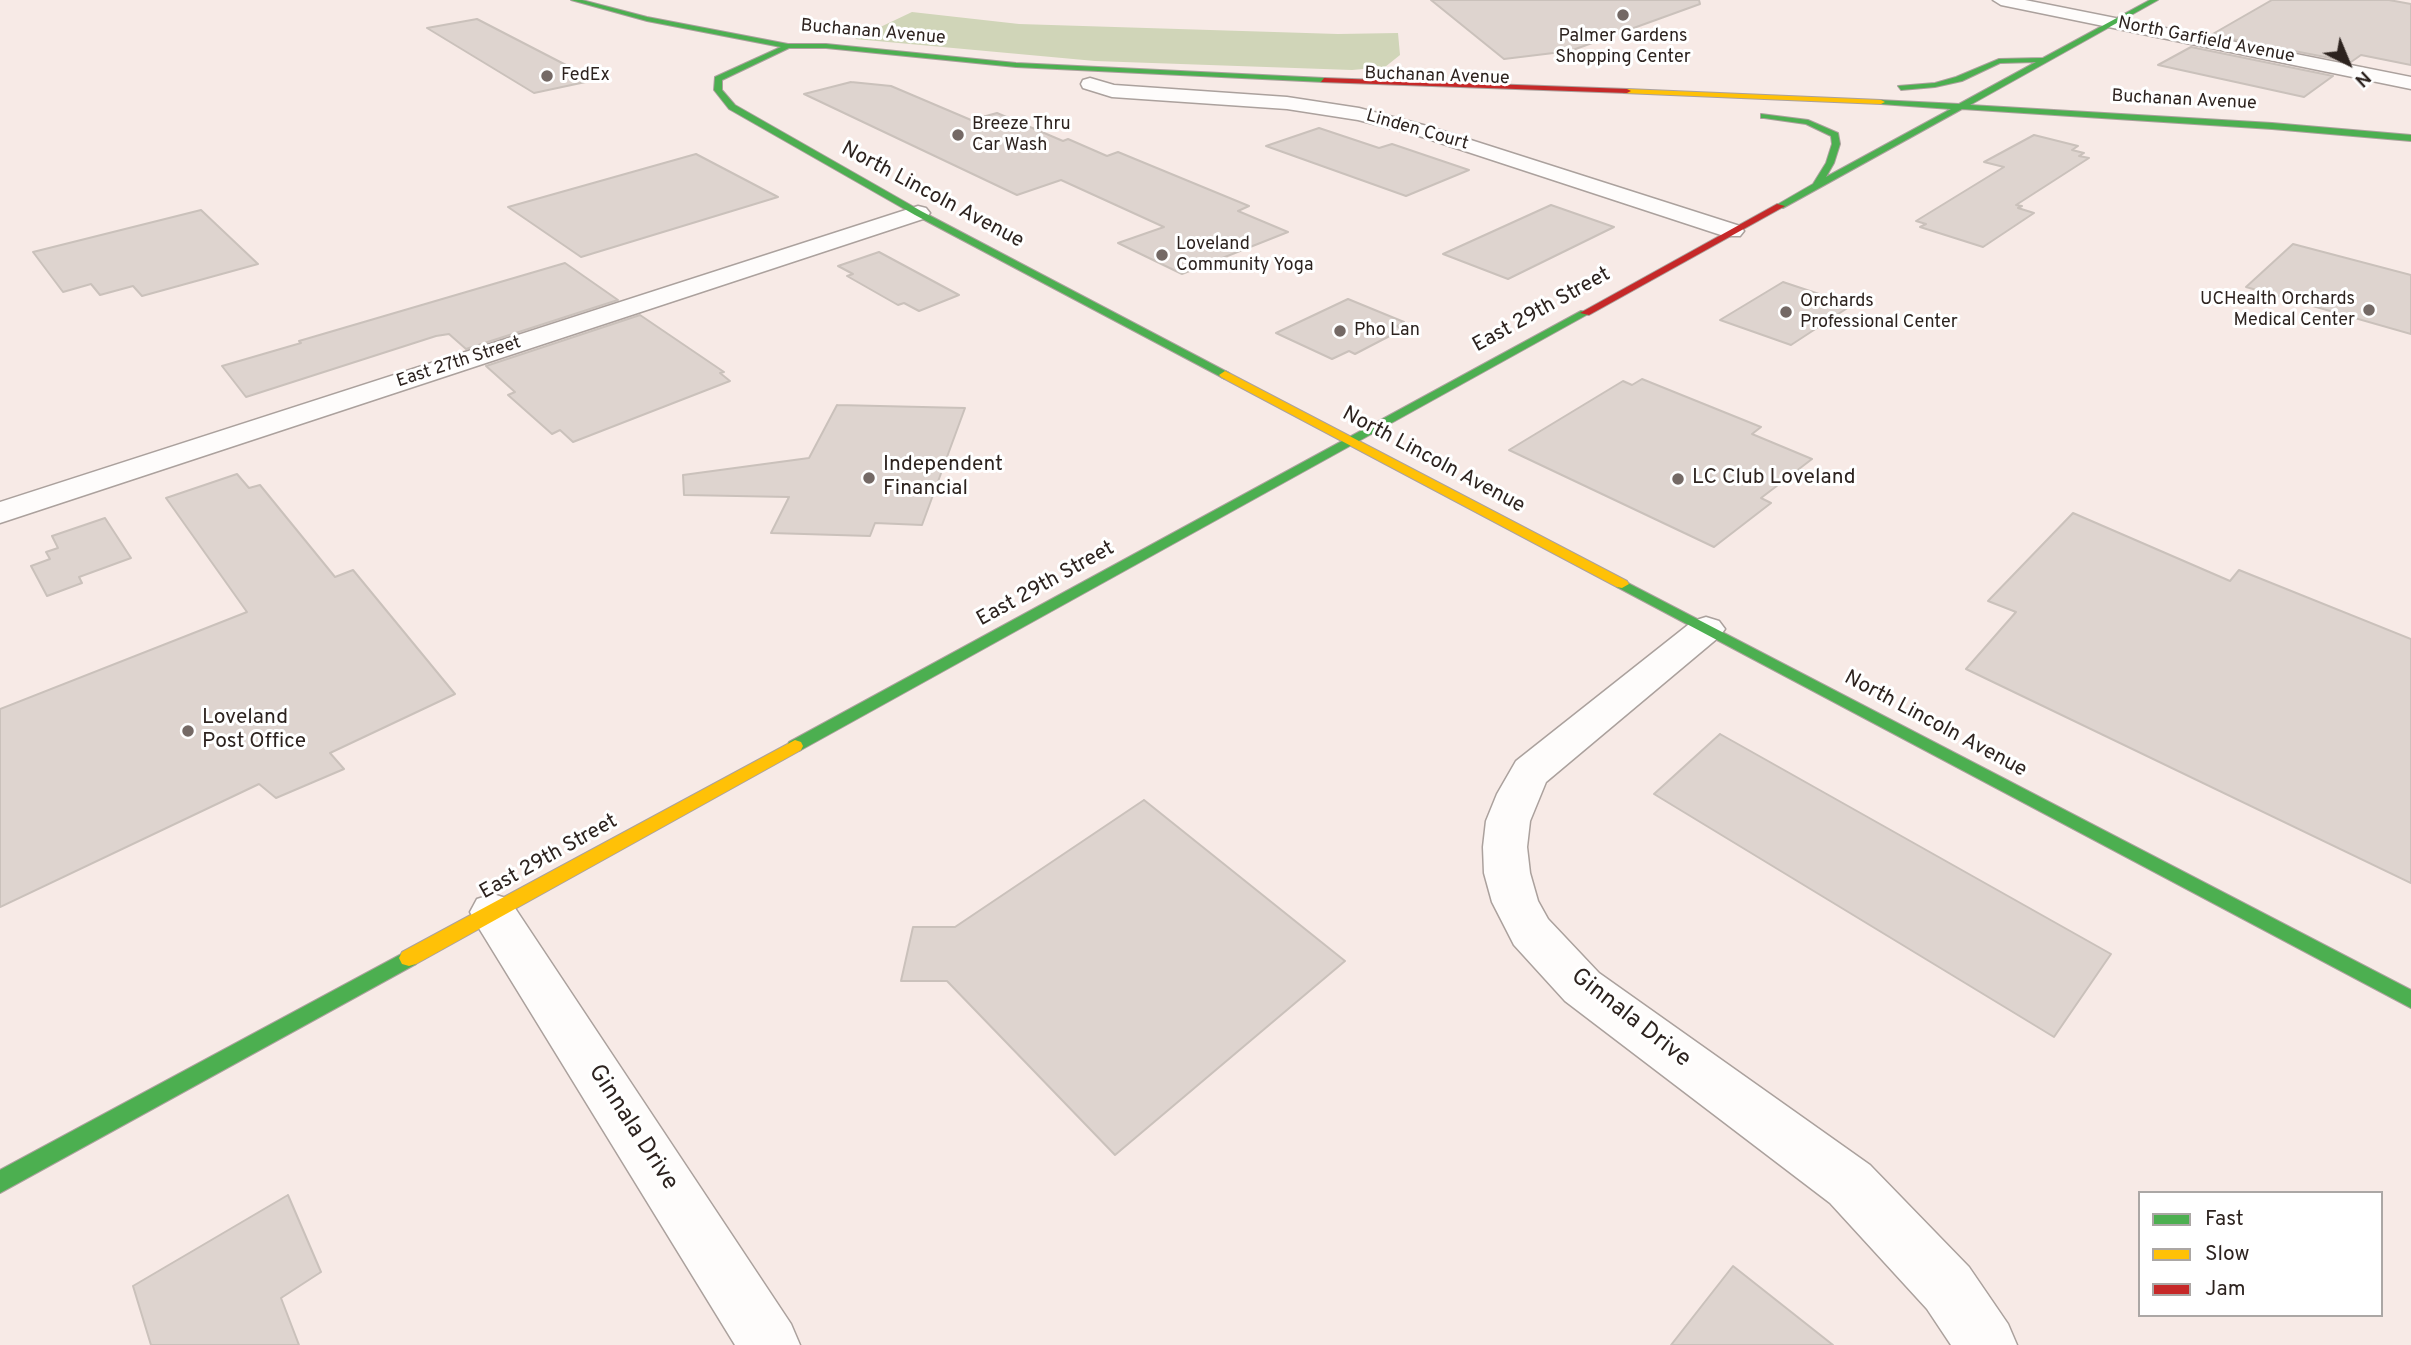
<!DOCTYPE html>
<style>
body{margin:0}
#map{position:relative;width:2411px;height:1345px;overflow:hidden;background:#f7eae6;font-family:Overpass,sans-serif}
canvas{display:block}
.legend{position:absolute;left:2138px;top:1191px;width:245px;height:126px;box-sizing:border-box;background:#fff;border:2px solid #aba7a5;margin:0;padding:9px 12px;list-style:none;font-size:21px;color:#2d231f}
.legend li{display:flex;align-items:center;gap:14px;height:35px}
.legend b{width:35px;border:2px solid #aba7a5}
.north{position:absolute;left:2313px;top:28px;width:70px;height:70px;-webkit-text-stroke:5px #fff;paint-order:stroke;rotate:137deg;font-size:19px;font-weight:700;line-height:28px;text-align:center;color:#2d231f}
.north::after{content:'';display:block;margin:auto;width:24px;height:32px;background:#2d231f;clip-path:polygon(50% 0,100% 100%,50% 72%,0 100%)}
</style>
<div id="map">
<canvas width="2411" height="1345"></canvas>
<ul class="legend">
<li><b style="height:9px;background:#4caf50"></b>Fast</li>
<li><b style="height:9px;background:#ffc107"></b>Slow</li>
<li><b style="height:9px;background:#c62828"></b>Jam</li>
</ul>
<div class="north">N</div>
</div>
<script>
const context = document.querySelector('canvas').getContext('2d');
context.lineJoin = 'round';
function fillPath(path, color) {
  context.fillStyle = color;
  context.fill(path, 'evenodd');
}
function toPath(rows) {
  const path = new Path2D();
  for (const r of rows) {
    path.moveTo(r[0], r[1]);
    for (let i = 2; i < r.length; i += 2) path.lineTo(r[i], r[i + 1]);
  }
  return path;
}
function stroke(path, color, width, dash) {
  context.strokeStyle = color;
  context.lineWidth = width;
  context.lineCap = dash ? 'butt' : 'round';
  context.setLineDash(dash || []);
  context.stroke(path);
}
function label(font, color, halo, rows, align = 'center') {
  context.font = font + ' Overpass,sans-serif';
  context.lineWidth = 6;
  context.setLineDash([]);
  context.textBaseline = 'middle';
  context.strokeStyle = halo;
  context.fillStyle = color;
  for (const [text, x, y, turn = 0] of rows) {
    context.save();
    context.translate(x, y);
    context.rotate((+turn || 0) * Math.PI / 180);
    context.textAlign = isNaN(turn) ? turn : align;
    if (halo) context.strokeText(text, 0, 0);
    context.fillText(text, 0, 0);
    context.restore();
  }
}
fillPath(toPath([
 [912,12,1019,24,1338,34,1398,33,1400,55,1385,67,1352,70,1095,61,855,39]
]), '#d0d5b8');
const building = toPath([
 [1431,0,1699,0,1700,4,1570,51,1504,59,1431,0],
 [2272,0,2389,0,2411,4,2411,65,2361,55,2351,62,2211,35,2272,0],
 [477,19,595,80,534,93,427,28,477,19],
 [2191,47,2333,76,2304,97,2158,65,2191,47],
 [851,82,891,86,971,120,997,113,1063,141,1068,139,1107,156,1118,152,1249,206,1238,211,1288,232,1182,274,1118,243,1164,227,1061,180,1017,195,804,94,851,82],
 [1319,128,1379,148,1392,144,1469,170,1406,196,1266,146,1319,128],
 [2034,135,2078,146,2072,150,2084,153,2079,156,2089,158,2016,205,2022,206,2018,208,2034,213,1983,247,1920,227,1926,224,1916,221,2004,167,1984,162,2034,135],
 [696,154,778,197,581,257,508,207,696,154],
 [1551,205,1614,227,1508,279,1443,254,1551,205],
 [201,210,258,264,142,296,133,286,100,295,91,284,63,292,33,252,201,210],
 [2293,244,2411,275,2411,334,2246,287,2293,244],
 [879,252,959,295,919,311,904,303,898,305,847,276,853,274,838,266,879,252],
 [565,263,618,300,466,349,449,334,436,336,246,397,222,366,301,343,299,341,565,263],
 [1783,282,1852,305,1791,345,1720,320,1783,282],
 [1348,299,1404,322,1397,326,1403,329,1355,354,1349,351,1332,359,1276,333,1348,299],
 [640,315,724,372,720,373,730,381,573,442,560,430,552,434,508,395,515,392,486,366,640,315],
 [1642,379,1761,427,1752,434,1812,459,1761,498,1771,503,1714,547,1509,450,1623,381,1632,385,1642,379],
 [837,405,965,408,922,525,875,523,870,536,771,533,789,497,684,495,683,475,809,458,837,405],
 [237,474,249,488,260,485,335,577,353,570,455,694,330,753,344,769,276,798,259,784,0,907,0,709,247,612,166,498,237,474],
 [2073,513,2230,581,2239,570,2411,639,2411,883,1966,669,2016,612,1988,601,2073,513],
 [105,518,131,558,79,577,82,583,47,596,31,566,50,559,46,552,58,548,52,536,105,518],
 [1720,734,2111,954,2054,1037,1654,794,1720,734],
 [1144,800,1345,961,1115,1155,947,981,901,981,913,927,955,927,1144,800],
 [288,1195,321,1272,281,1298,299,1345,151,1345,133,1286,288,1195],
 [1733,1266,1833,1345,1671,1345,1733,1266]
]);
fillPath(building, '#ded4cf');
stroke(building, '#cac1bb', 2);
const street = toPath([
 [1993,0,2025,0,2411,77,2411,89,2001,5,1993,0],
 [1090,78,1114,85,1287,97,1359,108,1427,126,1740,226,1744,231,1740,236,1724,236,1413,134,1358,120,1287,109,1112,97,1083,88,1081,84,1083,80,1090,78],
 [918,206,926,208,930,213,926,218,0,523,0,502,918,206],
 [1706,617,1719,621,1725,629,1719,637,1546,782,1530,821,1527,847,1530,873,1538,901,1548,919,1599,973,1870,1165,1969,1267,2008,1324,2017,1345,1951,1345,1927,1309,1830,1203,1565,1001,1514,945,1492,902,1484,873,1483,847,1486,821,1497,794,1516,761,1693,621,1706,617],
 [493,894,509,899,791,1324,800,1345,735,1345,477,925,470,912,477,899,493,894]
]);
const fast = toPath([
 [571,0,582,0,647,17,788,44,826,44,1016,63,1324,78,1328,80,1324,82,1016,67,826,48,789,48,722,80,722,90,735,105,921,211,1229,373,1231,375,1225,379,915,215,729,109,714,90,715,77,781,47,647,21,571,0],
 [2150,0,2158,0,1970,105,2272,123,2411,135,2411,141,2272,129,1962,109,1783,208,1775,206,1813,184,1826,163,1832,144,1831,136,1806,124,1764,118,1761,118,1761,114,1808,120,1838,133,1840,144,1834,163,1826,177,1951,109,1881,104,1878,100,1959,104,2036,62,2000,63,1962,81,1935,87,1901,90,1898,86,1935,83,1956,77,1999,59,2043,58,2150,0],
 [1581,311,1590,313,801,750,795,752,789,750,787,746,789,742,1581,311],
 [1622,580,2411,990,2411,1008,1617,587,1615,584,1617,581,1622,580],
 [409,950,416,952,419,958,416,964,0,1193,0,1170,409,950]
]);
const slow = toPath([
 [1627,89,1881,100,1885,102,1881,104,1624,93,1627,89],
 [1225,371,1627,581,1629,584,1622,588,1617,587,1221,377,1219,375,1225,371],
 [795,740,801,742,803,746,801,750,416,964,409,966,402,964,399,958,402,952,795,740]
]);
const jam = toPath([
 [1324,78,1627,89,1631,91,1627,93,1321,82,1324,78],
 [1777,204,1785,206,1589,315,1580,313,1777,204]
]);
stroke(street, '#aba19d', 3);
stroke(fast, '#aba19d', 2);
stroke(slow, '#aba19d', 2);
stroke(jam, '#aba19d', 2);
fillPath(street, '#fefcfb');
fillPath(fast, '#4caf50');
fillPath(slow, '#ffc107');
fillPath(jam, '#c62828');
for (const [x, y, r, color] of [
 [1623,15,7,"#746965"],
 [547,76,7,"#746965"],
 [958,135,7,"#746965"],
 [1162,255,7,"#746965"],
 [2369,310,7,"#746965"],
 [1786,312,7,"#746965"],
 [1340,331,7,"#746965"],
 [869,478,7,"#746965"],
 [1678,479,7,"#746965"],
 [188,731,7,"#746965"]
]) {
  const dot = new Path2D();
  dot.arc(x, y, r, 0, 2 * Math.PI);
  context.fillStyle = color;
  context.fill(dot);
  stroke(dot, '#fff', 2.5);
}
label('18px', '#2d231f', '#fff', [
 ["Buchanan Avenue",873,33,5],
 ["North Garfield Avenue",2206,41,11],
 ["Buchanan Avenue",1437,77,2],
 ["Buchanan Avenue",2184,101,3],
 ["Linden Court",1417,131,16],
 ["East 27th Street",459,363,-18]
]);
label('18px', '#2d231f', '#fff', [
 ["Palmer Gardens",1623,37,"center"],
 ["Shopping Center",1623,58,"center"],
 ["FedEx",561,76],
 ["Breeze Thru",972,125],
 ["Car Wash",972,146],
 ["Loveland",1176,245],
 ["Community Yoga",1176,266],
 ["UCHealth Orchards",2355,300,"right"],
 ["Medical Center",2355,321,"right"],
 ["Orchards",1800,302],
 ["Professional Center",1800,323],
 ["Pho Lan",1354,331]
], 'left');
label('21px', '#2d231f', '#fff', [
 ["North Lincoln Avenue",932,196,28],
 ["East 29th Street",1542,311,-29],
 ["North Lincoln Avenue",1433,461,28],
 ["East 29th Street",1046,585,-29],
 ["North Lincoln Avenue",1935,725,28],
 ["East 29th Street",549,858,-29]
]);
label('21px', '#2d231f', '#fff', [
 ["Independent",883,466],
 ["Financial",883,490],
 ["LC Club Loveland",1692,479],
 ["Loveland",202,719],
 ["Post Office",202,743]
], 'left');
label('24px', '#2d231f', '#fff', [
 ["Ginnala Drive",1630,1019,38],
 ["Ginnala Drive",632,1128,57]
]);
</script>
